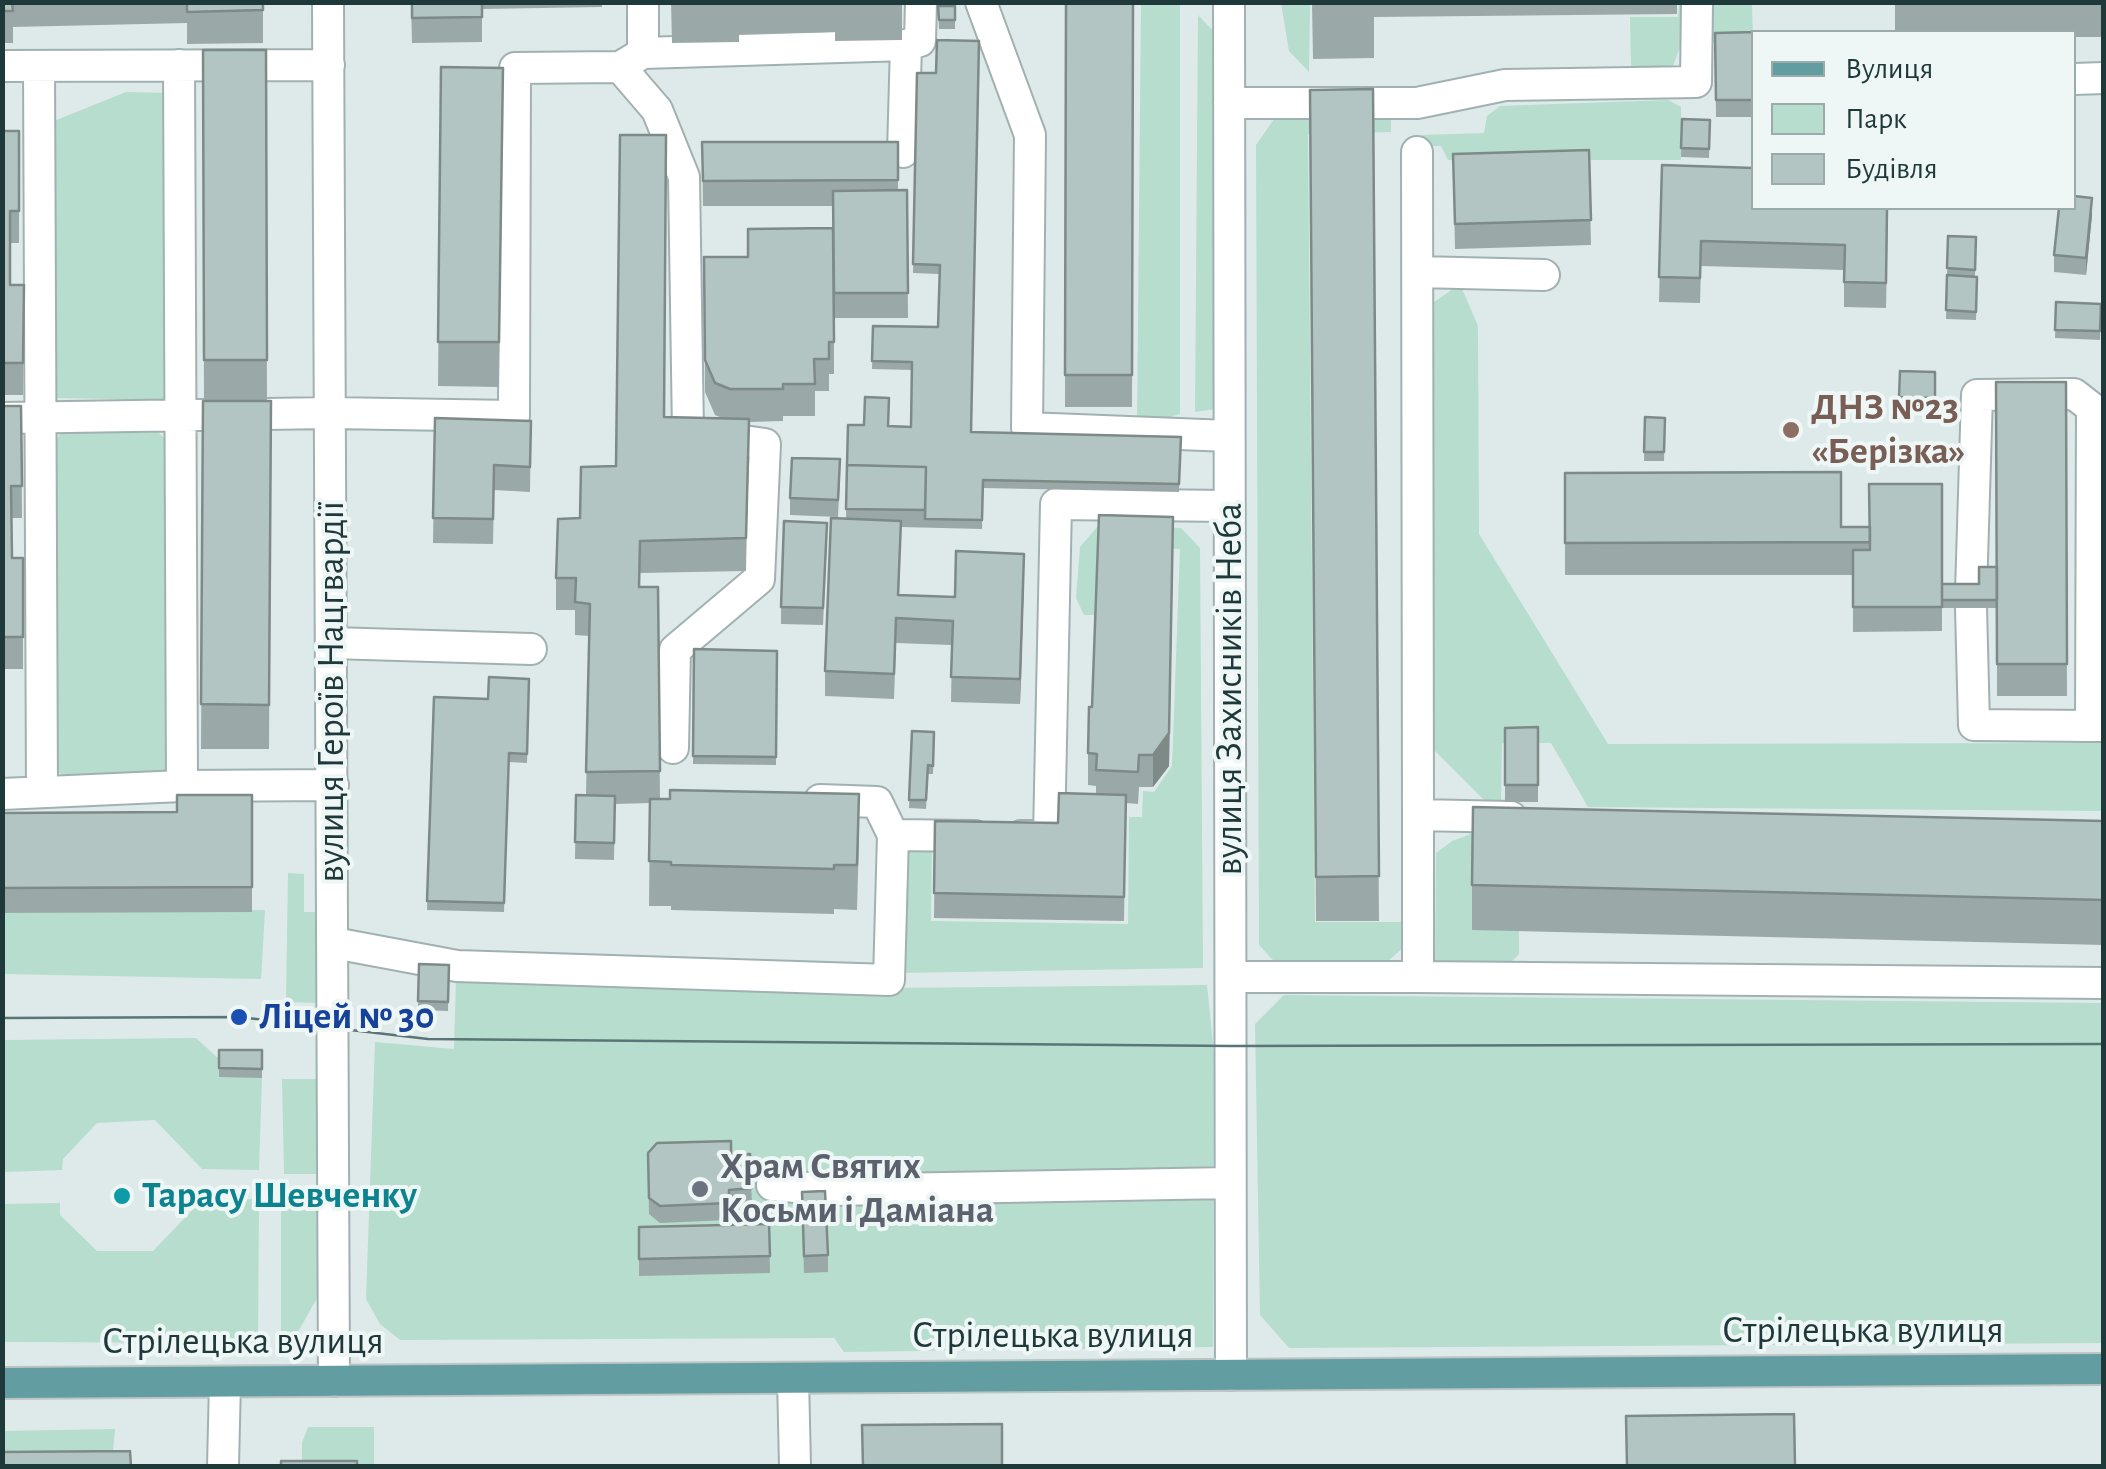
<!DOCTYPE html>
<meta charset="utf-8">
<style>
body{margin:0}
#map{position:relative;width:2106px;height:1469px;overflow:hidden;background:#deeae9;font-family:"Alegreya Sans",sans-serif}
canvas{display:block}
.frame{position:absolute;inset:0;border:5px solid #1f393a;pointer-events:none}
.legend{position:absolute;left:1751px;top:30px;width:325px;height:180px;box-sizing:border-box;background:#eef7f5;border:2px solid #9babaa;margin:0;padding:12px 18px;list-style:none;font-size:30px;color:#1f393a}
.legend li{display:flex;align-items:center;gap:20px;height:50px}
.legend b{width:50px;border:2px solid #9babaa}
</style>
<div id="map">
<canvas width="2106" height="1469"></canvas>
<div class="frame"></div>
<ul class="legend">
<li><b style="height:12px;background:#619da1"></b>Вулиця</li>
<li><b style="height:28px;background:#b6ddcd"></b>Парк</li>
<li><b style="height:28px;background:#b3c5c3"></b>Будівля</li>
</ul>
</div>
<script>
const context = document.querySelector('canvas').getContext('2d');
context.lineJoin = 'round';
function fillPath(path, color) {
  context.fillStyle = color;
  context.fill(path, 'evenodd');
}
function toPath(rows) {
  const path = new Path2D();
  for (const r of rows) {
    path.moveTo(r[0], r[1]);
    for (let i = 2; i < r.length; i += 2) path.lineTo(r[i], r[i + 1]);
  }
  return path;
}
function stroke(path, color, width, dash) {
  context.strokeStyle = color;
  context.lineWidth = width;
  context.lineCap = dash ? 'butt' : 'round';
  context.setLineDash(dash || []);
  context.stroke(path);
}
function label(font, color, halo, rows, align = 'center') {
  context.font = font + ' "Alegreya Sans",sans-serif';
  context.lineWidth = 8;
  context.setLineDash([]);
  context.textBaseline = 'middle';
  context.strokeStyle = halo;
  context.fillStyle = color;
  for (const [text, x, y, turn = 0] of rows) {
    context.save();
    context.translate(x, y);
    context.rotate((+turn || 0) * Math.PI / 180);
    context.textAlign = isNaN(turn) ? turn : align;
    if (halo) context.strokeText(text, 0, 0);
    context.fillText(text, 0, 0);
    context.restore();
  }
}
fillPath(toPath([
 [1141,3,1180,3,1180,414,1137,427],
 [1281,3,1310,3,1309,72,1289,51],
 [1679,3,1687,3,1687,28,1673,66,1631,67,1630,17,1678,17],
 [1712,3,1752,3,1753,42,1711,43],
 [1198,15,1217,35,1216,409,1195,412],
 [126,92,173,93,172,400,52,398,54,121],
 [1668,100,1681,107,1681,160,1448,160,1441,146,1422,146,1422,135,1484,133,1487,116,1500,106],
 [1391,118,1391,132,1308,134,1315,922,1403,922,1403,948,1374,973,1284,972,1259,945,1256,145,1274,119],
 [1460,284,1478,326,1479,534,1608,744,2103,743,2103,811,1588,807,1551,743,1502,743,1501,801,1484,800,1431,747,1430,305],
 [62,431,159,433,170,444,171,763,161,776,66,778,53,768,50,449],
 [1111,526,1181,528,1200,548,1203,968,899,973,901,845,932,846,931,921,1128,924,1129,817,1142,817,1143,791,1154,792,1172,766,1180,549,1098,546,1095,615,1084,615,1076,598,1080,547,1097,527],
 [1474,833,1472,929,1519,931,1519,954,1502,972,1435,970,1436,853,1452,841],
 [288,873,304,874,304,912,323,912,322,1003,286,1002],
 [265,910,261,979,3,974,3,913],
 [456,979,888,988,1207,985,1214,1054,1213,1347,844,1352,834,1338,400,1340,380,1324,366,1299,375,1042,454,1049],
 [1284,995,2103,1003,2103,1343,1289,1348,1260,1315,1255,1024],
 [196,1038,219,1059,262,1078,259,1170,202,1169,155,1120,97,1123,63,1159,62,1170,3,1172,2,1040],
 [282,1079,317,1079,319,1174,284,1174],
 [259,1199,258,1343,3,1342,3,1204,60,1203,60,1215,97,1251,153,1251,202,1200],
 [320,1201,320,1293,295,1337,281,1336,281,1202],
 [308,1427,374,1427,374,1466,302,1466,302,1443],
 [115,1429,113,1451,102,1461,3,1466,2,1431]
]), '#b6ddcd');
const minor = toPath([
 [328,2,334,1381],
 [981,2,1030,135,1027,428,1229,436],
 [1229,2,1231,1375],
 [643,53,906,45,920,41,921,2],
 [179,65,182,786],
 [2,66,329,65],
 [39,66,42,792],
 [620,67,657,110,684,177,688,433,765,444,759,579,675,650,673,748],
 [2074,79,2104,78],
 [1229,103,1417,103,1505,85,1696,82,1697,2],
 [903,152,906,45],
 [1417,152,1418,815,1511,817],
 [1418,272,1544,275],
 [2,418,331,413,514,416,515,68,620,67,643,53,643,2],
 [1971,592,1977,395,2074,394,2092,408,2091,726,2104,726],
 [1971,608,1974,725,2091,726],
 [332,643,531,649],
 [2,794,182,786,333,785],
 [893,835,975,836],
 [1021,836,1049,836,1056,504,1228,506],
 [334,943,457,966,889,980,893,835,877,802,820,800],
 [1231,977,1418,977,1418,815],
 [1418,977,2104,983],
 [772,1185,831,1190,1230,1183],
 [793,1378,795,1466],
 [223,1466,225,1382]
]);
const major = toPath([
 [2,1383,2104,1369]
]);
stroke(minor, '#a1b1b1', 34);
stroke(major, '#bcc4c4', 34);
stroke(minor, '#fff', 30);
stroke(major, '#619da1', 30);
stroke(toPath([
 [2,1018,239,1017,428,1039,1231,1046,2104,1044]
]), '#597576', 2.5);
fillPath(toPath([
 [2,2,263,2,263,43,187,44,187,23,13,27,13,43,2,43],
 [411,2,602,2,602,7,482,9,482,42,412,43],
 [671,2,902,2,902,40,835,41,835,32,739,34,739,42,672,43],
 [1066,2,1133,2,1132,407,1065,407],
 [1312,2,1677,2,1677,14,1374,17,1374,58,1313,59],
 [1782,2,1853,2,1853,3,1782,3],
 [1895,2,2104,2,2104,37,2074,37,2074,32,1895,32],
 [938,6,955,6,955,29,939,29],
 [1754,32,1754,117,1716,117,1715,33],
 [203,50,266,50,267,401,271,401,269,749,201,749,203,401,204,401],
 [441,67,503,112,499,387,438,386],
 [917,73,971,432,1181,437,1179,492,983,488,982,529,901,527,899,595,955,597,1024,579,1020,704,951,702,952,645,896,643,894,699,825,696,825,671,846,519,848,425,911,427,912,370,872,369,873,326,938,327,939,274,913,273],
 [1373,89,1379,921,1316,921,1310,90],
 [1682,119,1710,120,1709,158,1681,157],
 [2,131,19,131,19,243,10,243,10,285,24,285,23,395,2,395],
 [702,142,898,142,898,190,907,190,908,318,834,318,834,374,829,374,829,391,815,391,815,416,783,416,783,421,749,422,746,571,640,573,640,587,658,587,660,799,859,839,857,910,834,909,834,914,671,910,671,906,649,906,650,803,615,804,614,860,575,859,576,795,586,795,589,636,575,635,575,610,556,610,556,578,616,466,664,417,724,419,715,415,705,392,704,257,748,257,833,228,833,206,703,206],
 [1589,150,1591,245,1455,249,1453,154],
 [1662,165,1888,208,1886,308,1844,307,1844,270,1701,266,1700,303,1659,302],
 [2092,215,2086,275,2054,272,2054,255],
 [1948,236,1976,237,1975,276,1977,277,1976,320,1946,319],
 [2056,302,2101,304,2100,340,2055,338],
 [1900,371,1935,372,1935,407,1899,406],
 [2066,382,2067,696,1997,696,1997,608,1942,608,1942,631,1853,632,1853,575,1565,575,1565,473,1841,527,1942,584,1979,584,1997,567],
 [2,406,21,406,22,518,11,518,12,558,23,558,23,669,2,669],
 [1645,417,1665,418,1664,461,1644,461],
 [435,418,531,421,530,492,494,490,493,544,433,543],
 [840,476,838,517,790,515,790,498],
 [827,540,823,625,781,624,781,607],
 [1173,549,1169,766,1153,787,1139,787,1138,804,1126,803,1124,921,934,918,935,821,1058,823,1096,794,1096,786,1088,785,1088,753,1092,707],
 [694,649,777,651,776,765,693,764],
 [529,679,527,763,509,762,504,912,427,910,434,697,488,699],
 [1538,727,1538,802,1505,802,1505,728],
 [912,731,934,732,933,774,928,774,926,809,909,808],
 [252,795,252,912,2,913,2,813,177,812],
 [2104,821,2104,945,1472,930,1472,885],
 [419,964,449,965,448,1011,418,1010],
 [219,1050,262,1050,262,1078,219,1077],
 [648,1153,750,1154,752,1205,729,1206,729,1220,660,1223,649,1214],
 [802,1209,828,1255,828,1272,804,1273],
 [769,1224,770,1273,639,1276,639,1227]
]), '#9aa9a8');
fillPath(toPath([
 [2092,198,2092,215,2086,275,2086,258],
 [1173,549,1169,766,1153,787,1153,755],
 [1024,554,1024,579,1020,704,1020,679]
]), '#7d8a88');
const building = toPath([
 [2,2,12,2,13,11,2,11,2,2],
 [187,2,263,2,263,10,187,12,187,2],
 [412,2,482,2,482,17,412,18,412,2],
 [1066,2,1133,2,1132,375,1065,375,1066,2],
 [938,6,955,6,955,20,939,20,938,6],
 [1754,32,1754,100,1716,100,1715,33,1755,32,1754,32],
 [937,40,979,41,971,432,1181,437,1179,484,983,480,982,520,925,519,926,467,847,465,848,425,864,425,865,397,889,398,888,426,911,427,912,362,872,361,873,326,938,327,940,265,913,264,917,73,936,73,937,40],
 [203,50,266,50,267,360,204,360,203,50],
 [441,67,503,68,499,342,438,342,441,67],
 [1373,89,1379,876,1316,877,1310,90,1373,89],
 [1682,119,1710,120,1709,149,1681,148,1682,119],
 [2,131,19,131,19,211,10,211,10,285,24,285,23,363,2,363,2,131],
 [620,135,666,135,664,417,749,419,746,538,640,541,639,587,658,587,660,771,586,772,590,604,575,602,576,578,556,578,558,519,580,518,581,467,616,466,620,135],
 [702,142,898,142,898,180,703,181,702,142],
 [1589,150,1591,220,1455,224,1453,154,1589,150],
 [1662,165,1754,168,1754,208,1887,208,1886,283,1844,282,1845,245,1701,241,1700,278,1659,277,1662,165],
 [907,190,908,293,834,293,833,191,907,190],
 [2074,196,2092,198,2086,258,2054,255,2059,208,2074,208,2074,196],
 [833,228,834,342,829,342,829,359,814,359,815,384,783,384,783,389,730,389,715,383,705,360,704,257,748,257,748,229,833,228],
 [1948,236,1976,237,1975,270,1947,268,1948,236],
 [1947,275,1977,277,1976,312,1946,310,1947,275],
 [2056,302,2101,304,2100,331,2055,330,2056,302],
 [1900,371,1935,372,1935,398,1899,397,1900,371],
 [1996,382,2066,382,2067,664,1997,664,1996,382],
 [203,401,271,401,269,705,201,704,203,401],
 [2,406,21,406,22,486,11,486,12,558,23,558,23,637,2,637,2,406],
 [1645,417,1665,418,1664,452,1644,452,1645,417],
 [435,418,531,421,530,467,494,465,493,519,433,518,435,418],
 [792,458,840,459,838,500,790,498,792,458],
 [847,465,926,467,925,510,846,509,847,465],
 [1841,472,1841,527,1870,527,1870,542,1565,543,1565,473,1841,472],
 [1869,484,1942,484,1942,607,1853,607,1853,550,1870,550,1869,484],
 [1099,515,1173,517,1169,733,1153,755,1139,755,1138,772,1096,770,1097,754,1088,753,1089,707,1092,707,1099,515],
 [831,518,901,521,898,595,955,597,956,551,1024,554,1020,679,951,677,953,621,896,618,894,674,825,671,831,518],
 [784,521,827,523,823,608,781,607,784,521],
 [1979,567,1997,567,1997,600,1942,600,1942,584,1979,584,1979,567],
 [694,649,777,651,776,757,693,756,694,649],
 [489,677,529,679,527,754,509,753,504,903,427,901,434,697,488,699,489,677],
 [1538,727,1538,785,1505,785,1505,728,1538,727],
 [912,731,934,732,933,766,928,765,926,800,909,800,912,731],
 [670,790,859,794,857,865,834,865,834,869,671,865,671,862,649,861,650,799,670,799,670,790],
 [1059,793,1126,795,1124,897,934,893,935,821,1058,823,1059,793],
 [177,795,252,795,252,887,2,888,2,813,177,812,177,795],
 [576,795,615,796,614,843,575,842,576,795],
 [1473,807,2104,821,2104,900,1472,885,1473,807],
 [419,964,449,965,448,1002,418,1001,419,964],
 [219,1050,262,1050,262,1069,219,1068,219,1050],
 [731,1141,731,1155,750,1154,752,1188,729,1190,729,1203,660,1206,649,1198,648,1153,657,1143,731,1141],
 [825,1191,828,1255,804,1256,802,1192,825,1191],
 [769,1224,770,1256,639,1259,639,1227,769,1224],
 [1794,1414,1795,1466,1627,1466,1626,1416,1794,1414],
 [1002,1424,1002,1466,863,1466,862,1425,1002,1424],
 [130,1451,131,1466,2,1466,2,1452,130,1451],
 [281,1461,357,1461,357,1466,281,1466,281,1461]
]);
fillPath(building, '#b3c5c3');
stroke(building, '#7d8a88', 2.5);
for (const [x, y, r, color] of [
 [1791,430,10,"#8d6e63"],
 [239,1017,10,"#1a4fb4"],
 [700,1189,10,"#6b7280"],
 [122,1196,10,"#0f9aa8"]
]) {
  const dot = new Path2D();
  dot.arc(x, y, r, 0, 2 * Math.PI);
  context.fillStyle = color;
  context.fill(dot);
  stroke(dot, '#eef7f5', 4);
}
label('bold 38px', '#785e54', '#eef7f5', [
 ["ДНЗ №23",1811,408],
 ["«Берізка»",1811,452]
], 'left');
label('38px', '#1f393a', '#eef7f5', [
 ["вулиця Захисників Неба",1230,689,-90],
 ["вулиця Героїв Нацгвардії",332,692,-90],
 ["Стрілецька вулиця",1863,1331],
 ["Стрілецька вулиця",1053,1336],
 ["Стрілецька вулиця",243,1342]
]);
label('bold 38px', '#164399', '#eef7f5', [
 ["Ліцей № 30",259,1017]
], 'left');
label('bold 38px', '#5b616d', '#eef7f5', [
 ["Храм Святих",720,1167],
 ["Косьми і Даміана",720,1211]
], 'left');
label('bold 38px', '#0d838f', '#eef7f5', [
 ["Тарасу Шевченку",142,1196]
], 'left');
</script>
